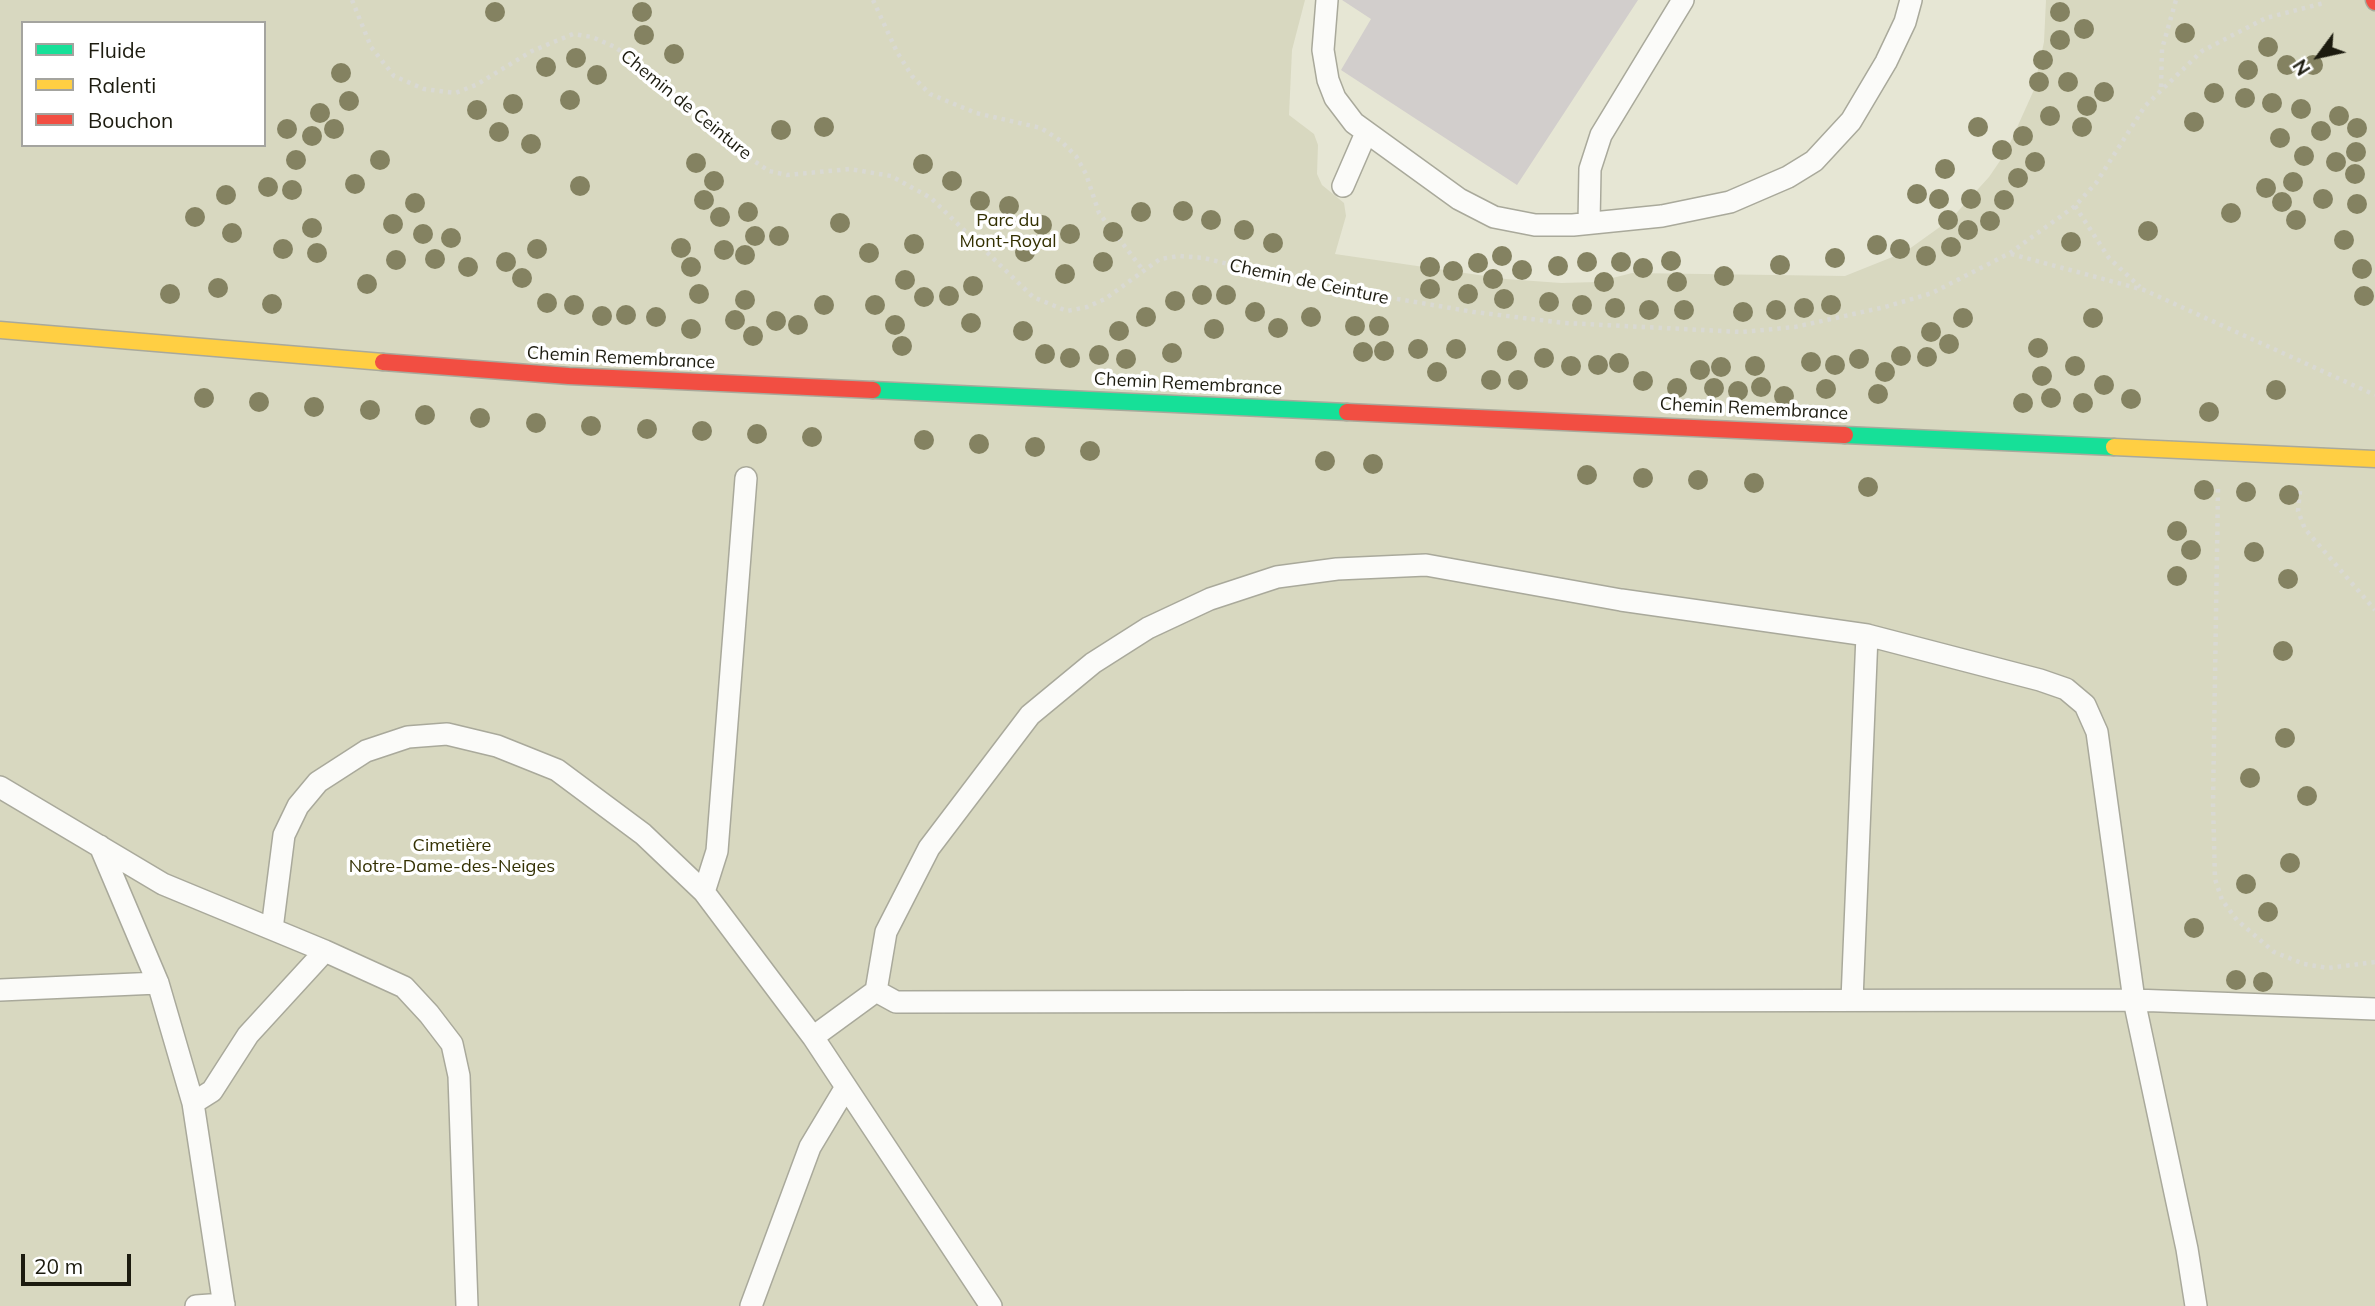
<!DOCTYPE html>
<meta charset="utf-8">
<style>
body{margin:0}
#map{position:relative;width:2375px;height:1306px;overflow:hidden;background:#e6e6d4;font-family:Mulish,sans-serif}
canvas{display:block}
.legend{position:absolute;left:21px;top:21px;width:245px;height:126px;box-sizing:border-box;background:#fff;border:2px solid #a4a49f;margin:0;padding:9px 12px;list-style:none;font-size:21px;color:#1c1b0f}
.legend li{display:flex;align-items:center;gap:14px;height:35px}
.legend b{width:35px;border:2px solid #a4a49f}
.north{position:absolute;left:2284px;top:21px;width:70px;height:70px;-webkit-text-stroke:5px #fff;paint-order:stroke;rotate:237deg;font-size:19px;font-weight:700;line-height:28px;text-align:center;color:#1c1b0f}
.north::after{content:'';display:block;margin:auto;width:24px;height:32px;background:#1c1b0f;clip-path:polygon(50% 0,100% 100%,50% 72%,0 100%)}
.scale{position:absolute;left:21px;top:1254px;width:110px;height:32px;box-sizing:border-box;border:4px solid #1c1b0f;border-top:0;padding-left:9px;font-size:21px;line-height:24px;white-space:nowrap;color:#1c1b0f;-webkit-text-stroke:5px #fff;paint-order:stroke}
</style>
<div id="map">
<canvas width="2375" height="1306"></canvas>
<ul class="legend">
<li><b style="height:9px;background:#16e098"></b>Fluide</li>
<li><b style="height:9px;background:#ffcf43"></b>Ralenti</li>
<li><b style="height:9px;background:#f24e42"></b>Bouchon</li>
</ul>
<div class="north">N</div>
<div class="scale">20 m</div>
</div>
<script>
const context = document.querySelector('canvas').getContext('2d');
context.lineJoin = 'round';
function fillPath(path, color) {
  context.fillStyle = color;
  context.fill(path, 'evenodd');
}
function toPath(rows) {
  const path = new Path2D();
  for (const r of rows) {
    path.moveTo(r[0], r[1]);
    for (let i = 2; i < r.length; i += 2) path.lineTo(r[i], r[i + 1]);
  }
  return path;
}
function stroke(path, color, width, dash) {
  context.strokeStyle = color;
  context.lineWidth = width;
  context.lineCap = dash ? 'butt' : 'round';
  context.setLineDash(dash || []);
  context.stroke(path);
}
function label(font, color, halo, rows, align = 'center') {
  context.font = font + ' Mulish,sans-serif';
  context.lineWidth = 7;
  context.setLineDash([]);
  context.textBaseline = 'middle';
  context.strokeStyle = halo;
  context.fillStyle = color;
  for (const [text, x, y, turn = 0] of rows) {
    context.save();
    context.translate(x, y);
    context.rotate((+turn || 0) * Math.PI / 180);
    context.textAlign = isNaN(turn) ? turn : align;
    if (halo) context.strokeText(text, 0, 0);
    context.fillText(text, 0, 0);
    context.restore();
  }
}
fillPath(toPath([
 [0,0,1305,0,1292,50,1289,115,1314,134,1318,145,1317,174,1322,185,1344,203,1346,216,1335,254,1506,279,1561,283,1597,282,1632,273,1845,276,1905,252,1951,219,1989,177,2006,152,2033,92,2044,42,2046,0,2375,0,2375,1306,0,1306],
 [23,23,264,23,264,145,23,145]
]), '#d8d8c0');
fillPath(toPath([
 [1342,0,1638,0,1517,185,1341,70,1371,19]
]), '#d2cecc');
const lane = toPath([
 [1327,0,1323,50,1328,80,1335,98,1354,123,1459,199,1494,217,1535,225,1573,225,1662,216,1730,202,1788,177,1814,161,1851,121,1886,62,1905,22,1911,0],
 [1343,186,1366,133],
 [1589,223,1590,169,1601,135,1683,0],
 [0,787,163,884,325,951],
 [100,846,158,983,193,1103,224,1306],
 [704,892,717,851,746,478],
 [272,929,284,835,298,806,318,782,366,751,408,737,447,734,497,746,557,770,643,834,704,892,813,1037,991,1306],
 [0,990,158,983],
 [876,991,886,932,929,848,1030,715,1093,663,1148,628,1210,599,1277,577,1337,569,1426,565,1621,600,1867,635,2040,680,2066,689,2085,705,2097,732,2134,1000,2187,1249,2196,1306],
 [1852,1000,1867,635],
 [813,1037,876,991,896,1002,2134,1000,2375,1009],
 [193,1103,212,1091,248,1035,325,951,404,987,429,1014,452,1044,459,1076,467,1306],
 [196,1306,224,1304],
 [751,1306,810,1147,846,1087]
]);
const fast = toPath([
 [873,390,1347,412],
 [1845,435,2114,447]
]);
const slow = toPath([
 [0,330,383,362],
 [2114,447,2375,459]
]);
const jam = toPath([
 [2374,0,2375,2],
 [383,362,569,376,873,390],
 [1347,412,1845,435]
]);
stroke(lane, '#a9a99b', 24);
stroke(fast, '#a9a99b', 19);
stroke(slow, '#a9a99b', 19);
stroke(jam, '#a9a99b', 19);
stroke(toPath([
 [352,0,371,47,394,76,424,89,455,93,476,85,532,51,556,41,573,34,592,37,615,47,654,75,744,154,769,171,787,175,850,169,891,176,931,198,1033,297,1067,311,1087,307,1105,299,1160,259,1179,256,1204,258,1304,283,1474,312,1565,323,1742,332,1795,327,1885,307,1932,293,2010,253,2075,206,2096,183,2145,106,2202,51,2266,18,2324,3],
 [873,0,897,52,912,76,930,94,976,113,1041,128,1061,141,1076,156,1086,174,1099,213,1143,270],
 [2161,87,2162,49,2176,0],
 [2075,206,2109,258,2140,287],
 [2011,254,2144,290,2375,395],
 [2218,489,2213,803,2215,879,2222,900,2237,920,2274,952,2304,964,2328,968,2375,962],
 [2300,491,2298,511,2305,529,2375,610]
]), '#d9d9d3', 4.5, [3.5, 5]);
stroke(lane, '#fbfbf9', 21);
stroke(fast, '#16e098', 16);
stroke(slow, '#ffcf43', 16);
stroke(jam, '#f24e42', 16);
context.fillStyle = '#848261';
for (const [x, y] of [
 [495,12],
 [642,12],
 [2060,12],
 [2084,29],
 [2185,33],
 [644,35],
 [2060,40],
 [2268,47],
 [674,54],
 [576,58],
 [2043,60],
 [2287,65],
 [2313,65],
 [546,67],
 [2248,70],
 [341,73],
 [597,75],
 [2039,82],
 [2068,82],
 [2104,92],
 [2214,93],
 [2245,98],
 [570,100],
 [349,101],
 [2272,103],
 [513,104],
 [2087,106],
 [2301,109],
 [477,110],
 [320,113],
 [2050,116],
 [2339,116],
 [2194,122],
 [824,127],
 [1978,127],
 [2082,127],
 [2357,128],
 [287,129],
 [334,129],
 [781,130],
 [2321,131],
 [499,132],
 [312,136],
 [2023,136],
 [2280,138],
 [531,144],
 [2002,150],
 [2356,152],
 [2304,156],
 [296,160],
 [380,160],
 [2035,162],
 [2336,162],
 [696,163],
 [923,164],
 [1945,169],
 [2355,174],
 [2018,178],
 [714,181],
 [952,181],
 [2293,182],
 [355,184],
 [580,186],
 [268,187],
 [2266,188],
 [292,190],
 [1917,194],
 [226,195],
 [1939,199],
 [1971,199],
 [2323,199],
 [704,200],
 [2004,200],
 [980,201],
 [2282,202],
 [415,203],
 [2357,204],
 [1009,206],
 [1183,211],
 [748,212],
 [1141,212],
 [2231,213],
 [195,217],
 [720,217],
 [1211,220],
 [1948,220],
 [2296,220],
 [1990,221],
 [840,223],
 [393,224],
 [1042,225],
 [312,228],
 [1244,230],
 [1968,230],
 [2148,231],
 [1113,232],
 [232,233],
 [423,234],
 [1070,234],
 [755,236],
 [779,236],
 [451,238],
 [2344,240],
 [2071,242],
 [1273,243],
 [914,244],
 [1877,245],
 [1951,247],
 [681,248],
 [283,249],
 [537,249],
 [1900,249],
 [724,250],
 [1025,252],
 [317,253],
 [869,253],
 [745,255],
 [1502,256],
 [1926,256],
 [1835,258],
 [435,259],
 [396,260],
 [1671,261],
 [506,262],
 [1103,262],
 [1587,262],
 [1621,262],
 [1478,263],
 [1780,265],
 [1558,266],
 [468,267],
 [691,267],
 [1430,267],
 [1643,268],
 [2362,269],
 [1522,270],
 [1453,271],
 [1065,274],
 [1724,276],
 [522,278],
 [1493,279],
 [905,280],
 [1604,282],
 [1677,282],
 [367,284],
 [973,286],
 [218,288],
 [1430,289],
 [170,294],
 [699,294],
 [1468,294],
 [1202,295],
 [1226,295],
 [949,296],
 [2364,296],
 [924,297],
 [1504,299],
 [745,300],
 [1175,301],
 [1549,302],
 [547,303],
 [272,304],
 [574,305],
 [824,305],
 [875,305],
 [1582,305],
 [1831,305],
 [1615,308],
 [1804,308],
 [1649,310],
 [1684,310],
 [1776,310],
 [1255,312],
 [1743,312],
 [626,315],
 [602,316],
 [656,317],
 [1146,317],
 [1311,317],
 [1963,318],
 [2093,318],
 [735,320],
 [776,321],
 [971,323],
 [798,325],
 [895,325],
 [1355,326],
 [1379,326],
 [1278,328],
 [691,329],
 [1214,329],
 [1023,331],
 [1119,331],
 [1931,332],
 [753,336],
 [1949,344],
 [902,346],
 [2038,348],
 [1418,349],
 [1456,349],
 [1384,351],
 [1507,351],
 [1363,352],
 [1172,353],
 [1045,354],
 [1099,355],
 [1901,356],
 [1927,357],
 [1070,358],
 [1544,358],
 [1126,359],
 [1859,359],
 [1811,362],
 [1619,363],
 [1598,365],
 [1835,365],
 [1571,366],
 [1755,366],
 [2075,366],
 [1721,367],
 [1700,370],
 [1437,372],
 [1885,372],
 [2042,376],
 [1491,380],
 [1518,380],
 [1643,381],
 [2104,385],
 [1761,387],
 [1677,388],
 [1714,388],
 [1826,389],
 [2276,390],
 [1738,391],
 [1878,394],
 [1784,396],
 [204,398],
 [2051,398],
 [2131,399],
 [259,402],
 [2023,403],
 [2083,403],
 [314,407],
 [370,410],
 [2209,412],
 [425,415],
 [480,418],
 [536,423],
 [591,426],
 [647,429],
 [702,431],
 [757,434],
 [812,437],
 [924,440],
 [979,444],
 [1035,447],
 [1090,451],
 [1325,461],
 [1373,464],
 [1587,475],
 [1643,478],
 [1698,480],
 [1754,483],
 [1868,487],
 [2204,490],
 [2246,492],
 [2289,495],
 [2177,531],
 [2191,550],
 [2254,552],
 [2177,576],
 [2288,579],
 [2283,651],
 [2285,738],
 [2250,778],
 [2307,796],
 [2290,863],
 [2246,884],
 [2268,912],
 [2194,928],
 [2236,980],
 [2263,982]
]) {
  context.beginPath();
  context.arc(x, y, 10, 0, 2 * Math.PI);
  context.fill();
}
label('18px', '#1c1b0f', '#fff', [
 ["Chemin de Ceinture",686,105,39],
 ["Chemin de Ceinture",1309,282,12],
 ["Chemin Remembrance",621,358,3],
 ["Chemin Remembrance",1188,384,3],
 ["Chemin Remembrance",1754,409,3]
]);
label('18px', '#343103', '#fff', [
 ["Parc du",1008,221],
 ["Mont-Royal",1008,242],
 ["Cimetière",452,846],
 ["Notre-Dame-des-Neiges",452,867]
]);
</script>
